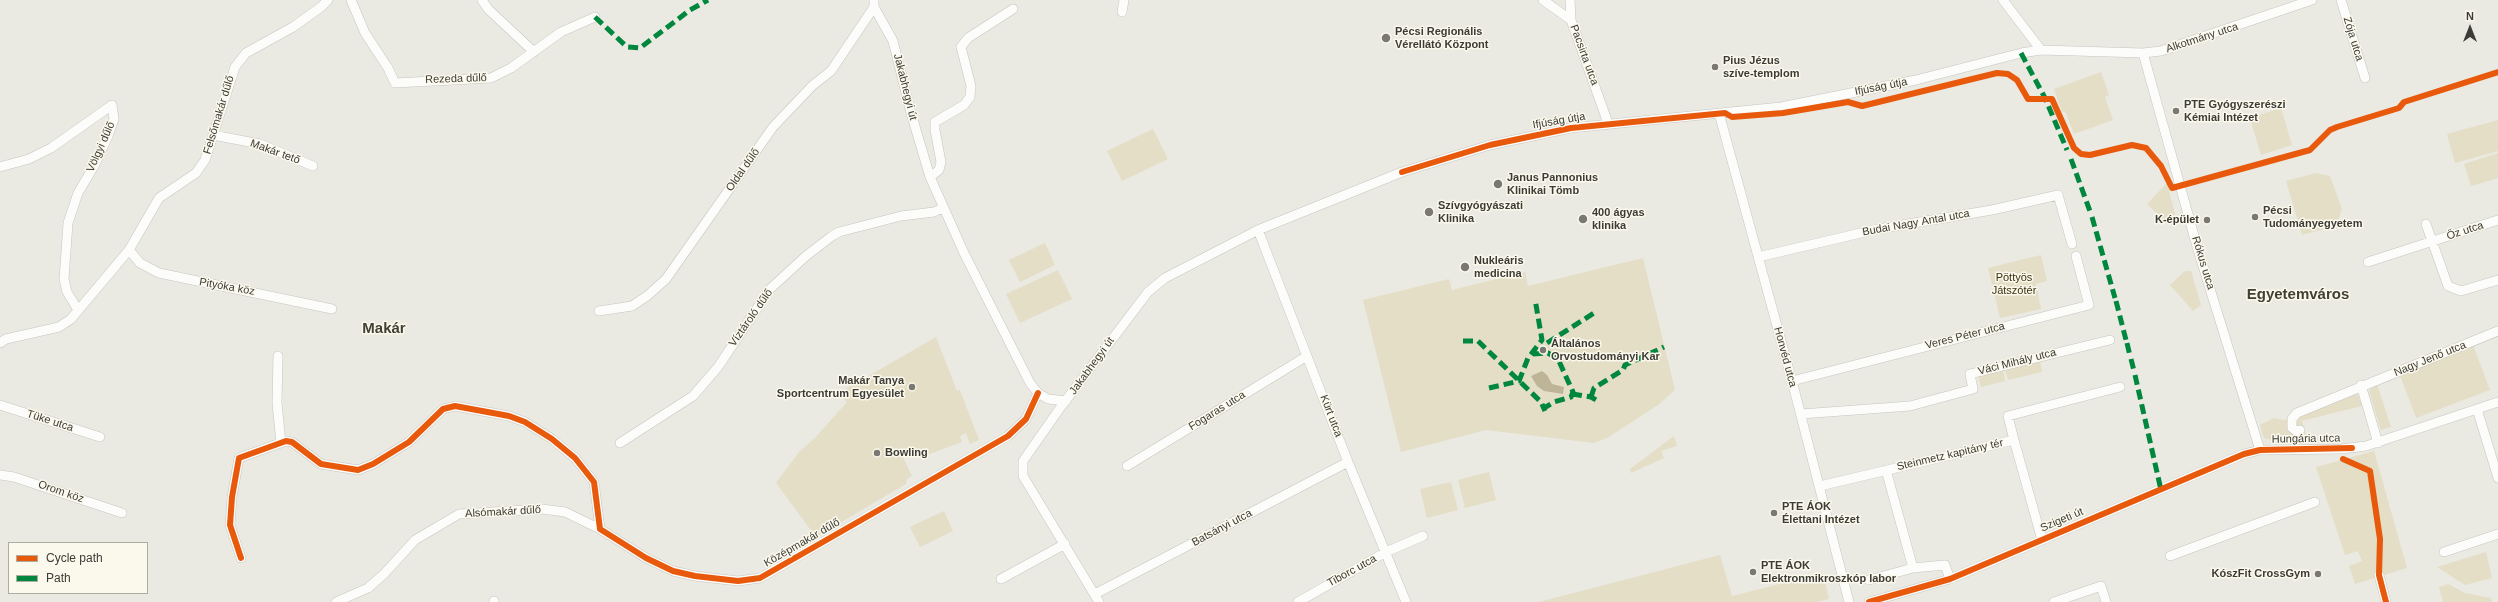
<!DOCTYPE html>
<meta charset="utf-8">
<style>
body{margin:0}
#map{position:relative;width:2498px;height:602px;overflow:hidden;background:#eae9e2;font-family:Arial,sans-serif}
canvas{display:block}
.legend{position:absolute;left:8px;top:542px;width:140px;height:52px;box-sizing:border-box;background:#fbf8ec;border:1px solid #afaca3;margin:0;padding:5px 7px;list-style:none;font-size:12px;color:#3c3b36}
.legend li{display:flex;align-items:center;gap:8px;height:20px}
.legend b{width:20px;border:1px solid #afaca3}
.north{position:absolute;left:2450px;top:8px;width:40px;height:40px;-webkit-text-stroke:3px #fbf8ec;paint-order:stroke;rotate:0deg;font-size:11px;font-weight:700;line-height:16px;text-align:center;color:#3c3b36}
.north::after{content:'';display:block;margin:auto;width:14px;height:18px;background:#3c3b36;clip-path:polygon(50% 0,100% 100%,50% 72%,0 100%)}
</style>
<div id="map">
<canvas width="2498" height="602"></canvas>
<ul class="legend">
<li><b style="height:5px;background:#e8590c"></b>Cycle path</li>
<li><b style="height:5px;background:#00873e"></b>Path</li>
</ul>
<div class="north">N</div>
</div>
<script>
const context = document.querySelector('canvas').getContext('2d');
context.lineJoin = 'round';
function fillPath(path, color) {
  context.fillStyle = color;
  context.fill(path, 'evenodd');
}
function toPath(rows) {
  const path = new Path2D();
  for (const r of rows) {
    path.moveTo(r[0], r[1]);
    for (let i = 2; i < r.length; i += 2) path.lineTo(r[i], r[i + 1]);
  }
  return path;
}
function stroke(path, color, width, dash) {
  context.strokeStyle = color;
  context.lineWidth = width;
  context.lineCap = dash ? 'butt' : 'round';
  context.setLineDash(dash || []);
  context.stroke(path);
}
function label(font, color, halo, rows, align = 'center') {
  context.font = font + ' Arial,sans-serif';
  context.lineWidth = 3;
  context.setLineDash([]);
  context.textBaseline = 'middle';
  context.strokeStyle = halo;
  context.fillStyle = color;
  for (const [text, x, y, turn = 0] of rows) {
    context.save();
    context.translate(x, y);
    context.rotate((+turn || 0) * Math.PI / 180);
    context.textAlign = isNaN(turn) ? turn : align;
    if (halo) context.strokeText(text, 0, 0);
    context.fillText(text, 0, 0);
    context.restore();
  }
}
fillPath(toPath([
 [2101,72,2109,95,2105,97,2113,120,2074,134,2065,111,2062,112,2054,89],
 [2281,108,2292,145,2261,155,2250,118],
 [2498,120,2498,151,2455,163,2447,134],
 [1153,129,1168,159,1122,181,1107,151],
 [2498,153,2498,178,2471,186,2464,164],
 [2316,173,2330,176,2342,209,2336,226,2302,235,2286,181],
 [2167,183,2177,222,2173,225,2170,222,2168,224,2147,204],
 [1045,243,1055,265,1020,282,1009,260],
 [2041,255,2047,281,2036,284,2041,309,2000,318,1988,268],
 [1643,258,1675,390,1658,405,1607,438,1594,443,1486,430,1401,452,1363,300,1449,279,1452,290,1525,272,1528,286],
 [1058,270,1072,299,1020,323,1006,294],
 [2185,271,2191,271,2201,305,2193,311,2170,285],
 [936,337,957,391,960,390,979,440,970,444,966,433,960,436,962,442,919,458,917,453,903,457,912,476,907,479,906,484,816,537,776,483,799,452,815,438,847,402,839,393],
 [2473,345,2490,390,2416,418,2400,375],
 [2040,361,2042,372,2008,380,2005,369],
 [2003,369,2005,381,1981,387,1978,375],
 [2377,384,2391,427,2381,430,2369,391],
 [2357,393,2362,406,2302,421,2306,436,2278,440,2266,439,2263,436,2260,425,2274,418,2284,420,2297,416],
 [1674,436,1677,446,1661,451,1664,458,1631,473,1630,469],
 [2374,451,2407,568,2355,584,2349,566,2362,561,2358,551,2345,555,2316,467],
 [1489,472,1496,500,1465,508,1458,480],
 [1451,482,1458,510,1427,518,1420,489],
 [944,511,953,531,920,547,910,527],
 [2486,552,2492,578,2465,585,2437,567],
 [1720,555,1732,596,1823,573,1829,599,1816,602,1539,602],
 [2448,584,2465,593,2491,598,2492,602,2443,602,2439,587]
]), '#e4dec7');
fillPath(toPath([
 [1542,371,1547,375,1552,384,1564,387,1563,394,1544,391,1537,386,1531,376]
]), '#beb598');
const minor = toPath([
 [351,0,365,33,388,68,395,83,491,78,511,68,561,32,595,17],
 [482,0,488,9,534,52],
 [874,0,874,7,893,41,911,113,930,177,964,253,1030,383,1038,393,1048,399,1066,401],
 [1543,0,1571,20,1608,123],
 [1570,0,1571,20],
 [2003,0,2041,50],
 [2341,0,2365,78],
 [1122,12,1124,0],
 [2143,53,2198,250,2260,450],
 [1719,113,1792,381,1849,602],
 [213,135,260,144,313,166],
 [0,167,29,159,51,148,112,105,114,119,108,136,94,166,78,193,68,223,64,279,67,292,78,310],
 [930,177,939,170,941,162,935,130,935,122,964,105,970,97,971,86,961,47,968,38,1013,9],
 [2426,224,2448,286,2461,291,2498,280],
 [1258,230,1348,462,1406,602],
 [129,250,140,263,159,273,332,309],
 [1758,257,1878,229,1992,210,2058,195,2072,244],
 [2368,262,2498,220],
 [599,311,632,306,647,296,666,279,773,127,813,85,831,71,874,7],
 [0,343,6,339,59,327,71,319,129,250,159,198,196,173,205,160,235,67,246,53,293,27,321,7,328,0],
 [278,356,277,403,281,443],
 [1792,381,2089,305,2076,256],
 [2361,385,2378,443],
 [0,405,100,437],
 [2477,409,2498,478],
 [1801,414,1910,406,1973,389,1970,374,2110,340],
 [2300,430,2296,431,2292,428,2292,419,2297,413,2498,331],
 [2014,440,2042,540],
 [620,443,693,396,718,367,770,289,806,256,832,236,839,232,901,216,934,212,943,208],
 [1127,466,1307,356],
 [1886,470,1913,568,1945,565,1950,579],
 [0,475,14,477,122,513],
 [1820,486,2014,440,2008,416,2120,387],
 [2444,552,2498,534],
 [2170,556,2315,502],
 [241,558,230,525,232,497,239,458,286,441,292,442,321,464,358,470,373,464,409,442,443,409,455,406,509,416,525,422,552,439,575,458,594,482,600,529,646,558,673,571,695,576,738,581,760,578,1008,436,1026,419,1038,393],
 [2379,575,2386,602],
 [1001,579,1065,544],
 [1869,580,1913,568],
 [1095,594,1348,462],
 [494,601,494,602],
 [336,602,368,588,384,574,415,540,459,514,542,509,565,512,600,529],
 [1099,602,1023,476,1023,461,1060,408,1148,292,1165,278,1258,230,1402,172,1490,145,1571,128,1781,107,1916,80,2021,53,2041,50,2143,53,2161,51,2312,0],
 [1298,602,1386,552,1423,536],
 [1869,602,1950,579,2244,454,2260,450,2341,449,2366,446,2498,402],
 [2054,602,2101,586,2106,602]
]);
stroke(minor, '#c6c5bf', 10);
stroke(minor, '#fcfcfb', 9);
stroke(toPath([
 [595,17,627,47,640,48,690,10,708,0],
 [2021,53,2045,98,2067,150],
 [2071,159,2091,214],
 [2092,217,2115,298],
 [2116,301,2126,340],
 [1463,341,1478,341,1541,402,1545,411],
 [1547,343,1594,313],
 [2127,343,2130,356],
 [1533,354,1548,353,1558,359,1573,392,1571,397,1554,402,1544,408],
 [2131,359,2134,371],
 [2135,375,2161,490],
 [1489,388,1519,381,1528,358,1542,340,1535,299],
 [1572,394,1591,397,1596,400],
 [1591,397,1594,388,1623,370,1625,365,1664,347]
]), '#00873e', 5, [10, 5]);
stroke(toPath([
 [1402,172,1490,145,1571,128,1725,113,1732,117,1783,113,1848,102,1862,106,1997,73,2008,74,2017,80,2028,99,2052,99,2074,148,2081,154,2090,155,2132,145,2146,148,2161,166,2172,188,2310,150,2330,130,2337,127,2399,108,2404,102,2498,72],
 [2343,459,2370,471,2380,539,2379,575,2386,602],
 [241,558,230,525,232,497,239,458,286,441,292,442,321,464,358,470,373,464,409,442,443,409,455,406,509,416,525,422,552,439,575,458,594,482,600,529,646,558,673,571,695,576,738,581,760,578,1008,436,1026,419,1038,393],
 [1869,602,1950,579,2244,454,2260,450,2352,448]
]), '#e8590c', 6);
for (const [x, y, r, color] of [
 [1386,38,5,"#797872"],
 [1715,67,4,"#797872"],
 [2176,111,4,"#797872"],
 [1498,184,5,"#797872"],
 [1429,212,5,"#797872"],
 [2255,217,4,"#797872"],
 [1583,219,5,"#797872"],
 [2207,220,4,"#797872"],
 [1465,267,5,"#797872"],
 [1543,350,4,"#797872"],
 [912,387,4,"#797872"],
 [877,453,4,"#797872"],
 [1774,513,4,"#797872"],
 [1753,572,4,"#797872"],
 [2318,574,4,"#797872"]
]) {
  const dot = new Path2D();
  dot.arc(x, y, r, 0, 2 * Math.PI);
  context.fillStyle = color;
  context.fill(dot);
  stroke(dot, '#fbf8ec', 1.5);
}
label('bold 11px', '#3c3b36', '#fbf8ec', [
 ["Pécsi Regionális",1395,32],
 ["Vérellátó Központ",1395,45],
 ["Pius Jézus",1723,61],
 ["szíve-templom",1723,74],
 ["PTE Gyógyszerészi",2184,105],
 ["Kémiai Intézet",2184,118],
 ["Janus Pannonius",1507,178],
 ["Klinikai Tömb",1507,191],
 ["Szívgyógyászati",1438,206],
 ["Klinika",1438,219],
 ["Pécsi",2263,211],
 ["Tudományegyetem",2263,224],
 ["400 ágyas",1592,213],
 ["klinika",1592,226],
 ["K-épület",2199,220,"right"],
 ["Nukleáris",1474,261],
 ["medicina",1474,274],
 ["Általános",1551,344],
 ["Orvostudományi Kar",1551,357],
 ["Makár Tanya",904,381,"right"],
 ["Sportcentrum Egyesület",904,394,"right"],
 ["Bowling",885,453],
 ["PTE ÁOK",1782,507],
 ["Élettani Intézet",1782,520],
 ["PTE ÁOK",1761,566],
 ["Elektronmikroszkóp labor",1761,579],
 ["KószFit CrossGym",2310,574,"right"]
], 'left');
label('11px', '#3c3b36', '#fbf8ec', [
 ["Alkotmány utca",2202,38,-18],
 ["Zója utca",2353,39,73],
 ["Pacsirta utca",1584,55,70],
 ["Rezeda dűlő",456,79,-2],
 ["Jakabhegyi út",905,87,76],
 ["Ifjúság útja",1881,87,-11],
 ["Felsőmakár dűlő",219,115,-73],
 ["Ifjúság útja",1559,121,-10],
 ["Völgyi dűlő",101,147,-66],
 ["Makár tető",275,152,20],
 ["Oldal dűlő",743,170,-55],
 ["Budai Nagy Antal utca",1916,223,-10],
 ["Őz utca",2465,231,-18],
 ["Rókus utca",2203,263,73],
 ["Pityóka köz",227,287,10],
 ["Víztároló dűlő",751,318,-55],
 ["Veres Péter utca",1965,336,-14],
 ["Honvéd utca",1785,357,75],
 ["Nagy Jenő utca",2430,359,-22],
 ["Váci Mihály utca",2017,362,-14],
 ["Jakabhegyi út",1092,366,-54],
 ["Fogaras utca",1217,411,-32],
 ["Kürt utca",1331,416,69],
 ["Tüke utca",50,421,18],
 ["Hungária utca",2306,439,-1],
 ["Steinmetz kapitány tér",1950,455,-13],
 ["Orom köz",61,492,19],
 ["Alsómakár dűlő",503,512,-3],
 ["Szigeti út",2062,520,-23],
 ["Batsányi utca",1222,528,-28],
 ["Középmakár dűlő",802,543,-30],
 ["Tiborc utca",1352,571,-29]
]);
label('11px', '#3a300f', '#fbf8ec', [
 ["Pöttyös",2014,278],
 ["Játszótér",2014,291]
]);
label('bold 15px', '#423f35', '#fbf8ec', [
 ["Egyetemváros",2298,295],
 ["Makár",384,329]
]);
</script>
